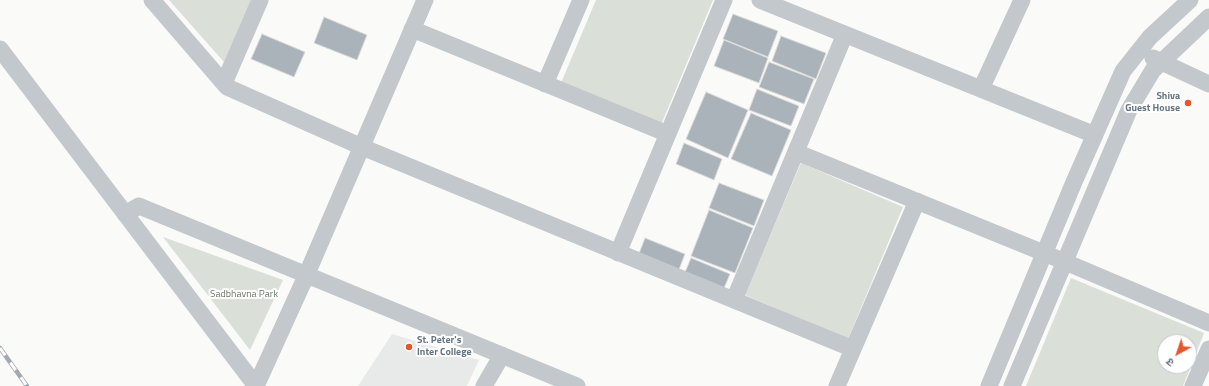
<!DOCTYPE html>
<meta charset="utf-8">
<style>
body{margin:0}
#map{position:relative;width:1209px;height:386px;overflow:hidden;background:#fafaf8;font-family:"Titillium Web","Noto Sans Devanagari",sans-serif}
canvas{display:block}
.north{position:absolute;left:1157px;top:334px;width:40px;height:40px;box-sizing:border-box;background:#fff;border:1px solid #c1c8cd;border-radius:50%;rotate:220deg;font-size:11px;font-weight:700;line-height:16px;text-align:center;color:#657683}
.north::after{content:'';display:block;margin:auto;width:14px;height:18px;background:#e4572e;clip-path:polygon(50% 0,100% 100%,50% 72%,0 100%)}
</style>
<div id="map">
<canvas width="1209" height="386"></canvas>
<div class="north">उ</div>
</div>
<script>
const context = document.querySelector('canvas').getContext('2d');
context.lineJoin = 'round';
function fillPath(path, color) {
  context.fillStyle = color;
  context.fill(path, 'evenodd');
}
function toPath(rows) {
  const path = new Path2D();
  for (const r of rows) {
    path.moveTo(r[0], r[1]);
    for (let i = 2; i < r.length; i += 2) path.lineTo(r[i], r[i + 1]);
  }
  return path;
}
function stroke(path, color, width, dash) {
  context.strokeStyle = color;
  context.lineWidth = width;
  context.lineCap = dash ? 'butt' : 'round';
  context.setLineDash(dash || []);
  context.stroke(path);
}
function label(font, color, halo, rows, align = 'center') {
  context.font = font + ' "Titillium Web",sans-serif';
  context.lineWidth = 4;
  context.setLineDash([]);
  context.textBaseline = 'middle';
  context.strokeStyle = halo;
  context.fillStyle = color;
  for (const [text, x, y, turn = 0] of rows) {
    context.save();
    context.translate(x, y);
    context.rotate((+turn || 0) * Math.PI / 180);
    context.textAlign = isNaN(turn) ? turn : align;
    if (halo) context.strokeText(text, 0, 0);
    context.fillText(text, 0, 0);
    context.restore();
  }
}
fillPath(toPath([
 [392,334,479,360,467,386,358,386]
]), '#e8e9e9');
fillPath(toPath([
 [169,0,251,0,224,62],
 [596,0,713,0,661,125,561,83],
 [801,163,903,207,848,339,745,295],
 [163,237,283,280,250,350],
 [1071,278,1204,333,1183,386,1026,386],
 [1165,342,1189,342,1189,366,1165,366]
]), '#dadfd7');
const building = toPath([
 [733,14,778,31,768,57,723,39,733,14],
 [324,17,367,35,357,60,314,43,324,17],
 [262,34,305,52,294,77,251,59,262,34],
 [781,36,826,53,816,79,772,61,781,36],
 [724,40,768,58,759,83,714,66,724,40],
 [769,62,814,79,804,104,759,87,769,62],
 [757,89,799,106,791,126,749,110,757,89],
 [706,92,748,110,728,158,686,139,706,92],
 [751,113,791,130,772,176,731,159,751,113],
 [684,143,722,159,714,180,676,164,684,143],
 [719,183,764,200,754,226,709,208,719,183],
 [709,210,753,228,735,273,691,256,709,210],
 [645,238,685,254,678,272,638,256,645,238],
 [691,258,730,274,722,293,683,277,691,258]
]);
fillPath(building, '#aab3b9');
stroke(building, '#dcdcda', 1);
stroke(toPath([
 [152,0,227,87,362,147,853,349],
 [760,0,1095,135],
 [412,29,668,134],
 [0,49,256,386],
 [1153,58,1209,84],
 [224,83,260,0],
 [545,84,581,0],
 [981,89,1022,0],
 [796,152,1044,253,1209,323],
 [125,214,139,206,577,386],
 [618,253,724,0],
 [734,300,845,34],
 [256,386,306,276,425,0],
 [484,386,502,355],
 [837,386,917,201],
 [989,386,1074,182,1123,71,1150,37,1190,0],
 [1012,386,1129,110,1153,70,1209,17],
 [1193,386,1209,349]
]), '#c3c8cc', 17);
const rail = toPath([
 [0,348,27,386]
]);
stroke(rail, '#a2aab0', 4.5);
stroke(rail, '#fff', 3, [9]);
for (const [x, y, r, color] of [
 [1188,103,4,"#e4572e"],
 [409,347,4,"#e4572e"]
]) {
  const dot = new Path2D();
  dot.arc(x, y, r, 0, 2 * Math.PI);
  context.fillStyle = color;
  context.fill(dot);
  stroke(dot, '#fff', 1.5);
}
label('bold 10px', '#657683', '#fff', [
 ["Shiva",1180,97],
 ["Guest House",1180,109],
 ["St. Peter's",417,341,"left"],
 ["Inter College",417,353,"left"]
], 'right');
label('10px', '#687a64', '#fff', [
 ["Sadbhavna Park",244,295]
]);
</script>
